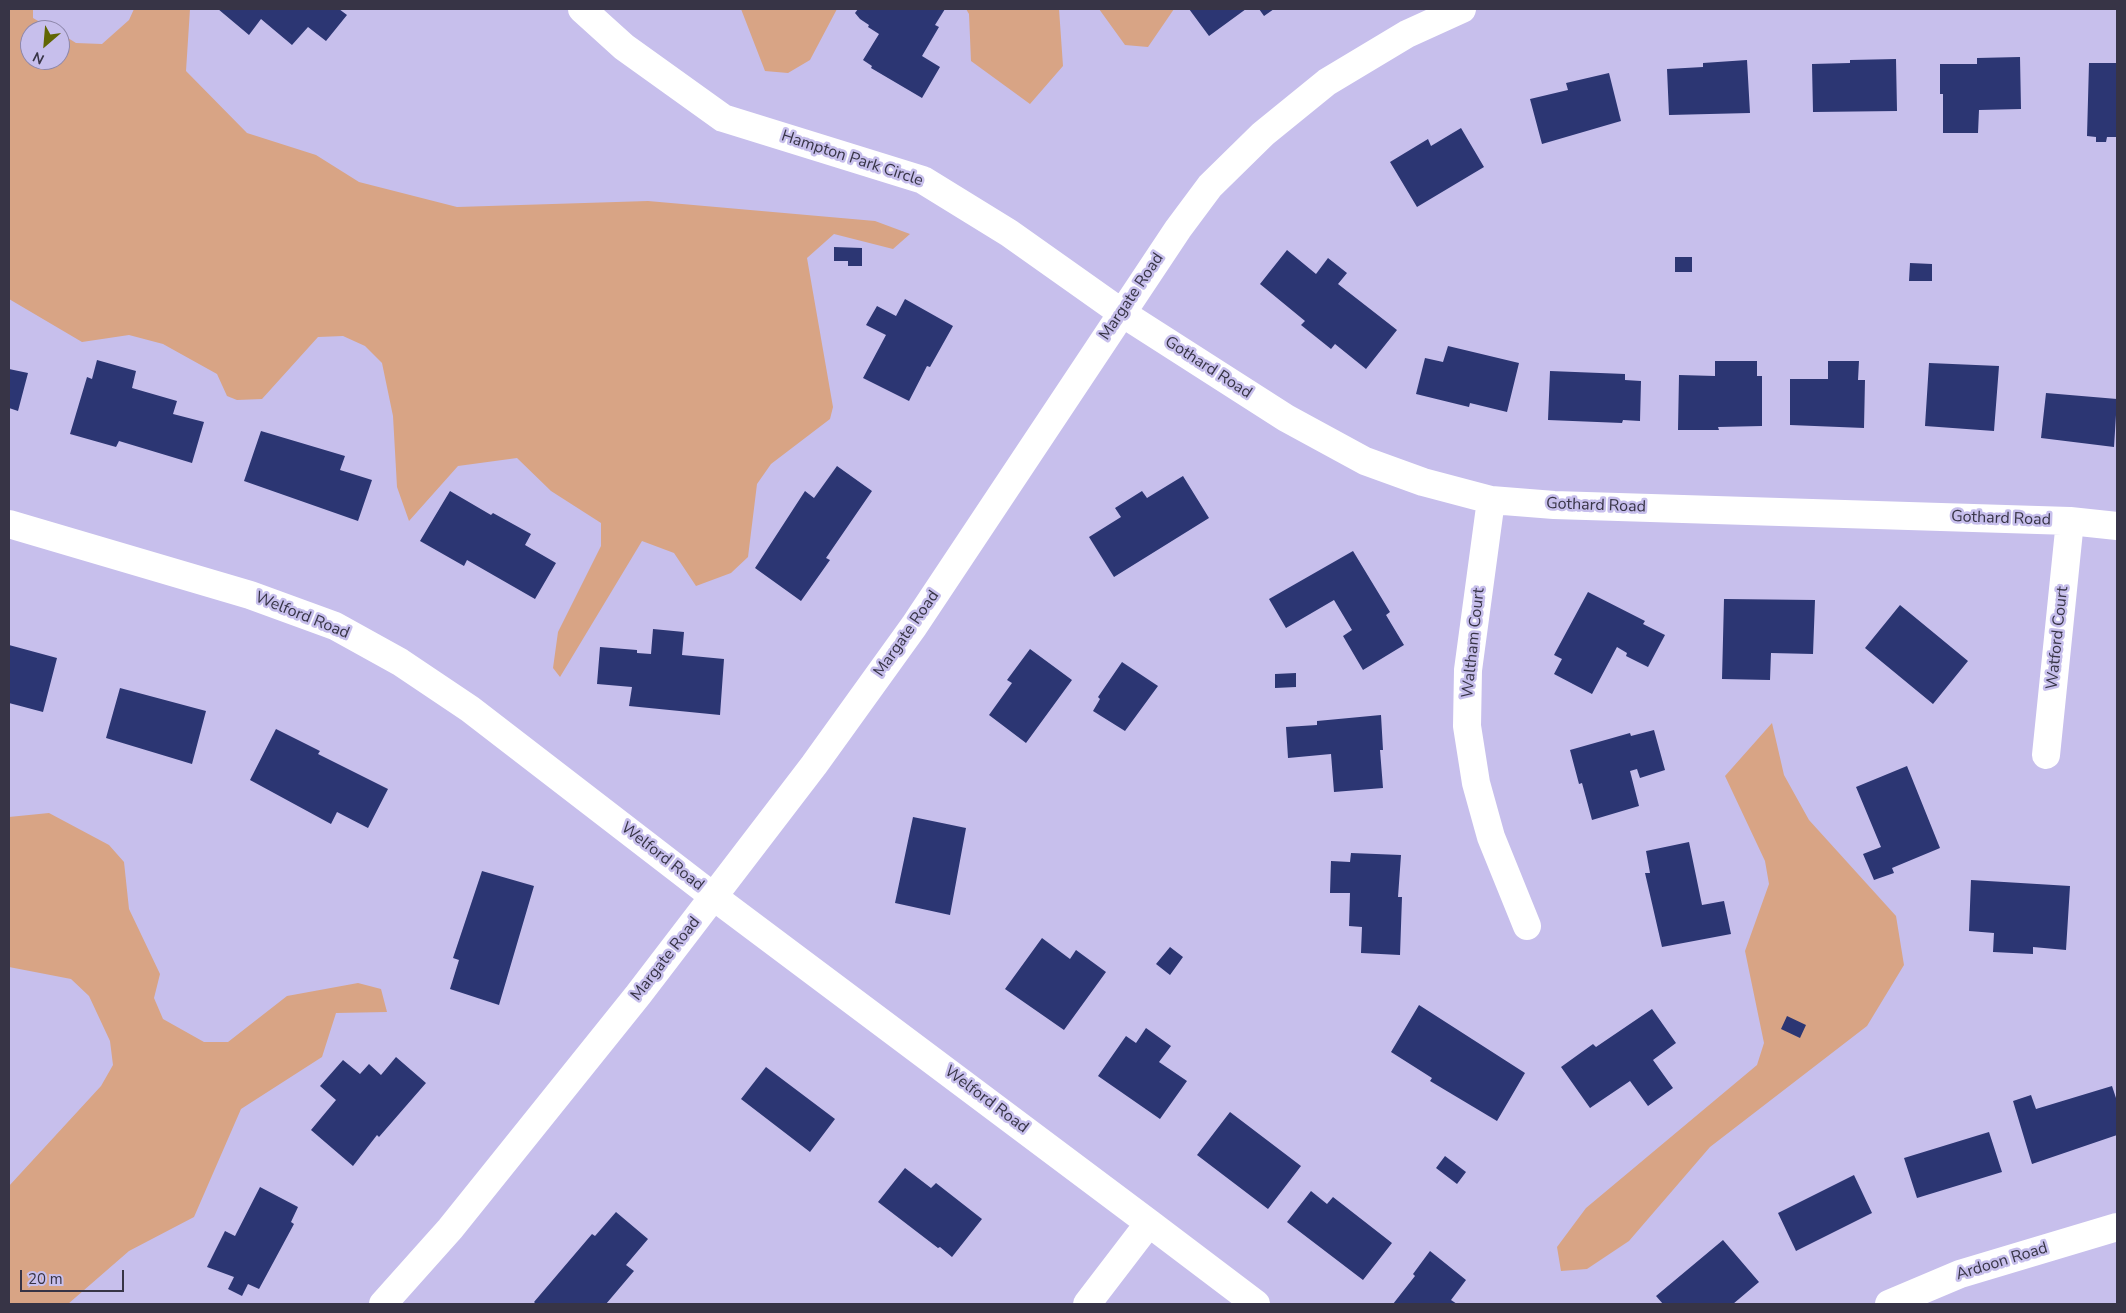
<!DOCTYPE html>
<style>
body{margin:0}
#map{position:relative;width:2126px;height:1313px;overflow:hidden;background:#c7bfec;font-family:"Nunito Sans",sans-serif}
canvas{display:block}
.frame{position:absolute;inset:0;border:10px solid #373446;pointer-events:none}
.north{position:absolute;left:20px;top:20px;width:50px;height:50px;box-sizing:border-box;background:#c7bfec;border:1px solid #8d87aa;border-radius:50%;rotate:207deg;font-size:14px;font-weight:700;line-height:20px;text-align:center;color:#373446}
.north::after{content:'';display:block;margin:auto;width:18px;height:22px;background:#616603;clip-path:polygon(50% 0,100% 100%,50% 72%,0 100%)}
.scale{position:absolute;left:20px;top:1270px;width:104px;height:22px;box-sizing:border-box;border:2px solid #373446;border-top:0;padding-left:6px;font-size:15px;line-height:18px;white-space:nowrap;color:#373446;-webkit-text-stroke:4px #c7bfec;paint-order:stroke}
</style>
<div id="map">
<canvas width="2126" height="1313"></canvas>
<div class="frame"></div>
<div class="north">N</div>
<div class="scale">20 m</div>
</div>
<script>
const context = document.querySelector('canvas').getContext('2d');
context.lineJoin = 'round';
function fillPath(path, color) {
  context.fillStyle = color;
  context.fill(path, 'evenodd');
}
function toPath(rows) {
  const path = new Path2D();
  for (const r of rows) {
    path.moveTo(r[0], r[1]);
    for (let i = 2; i < r.length; i += 2) path.lineTo(r[i], r[i + 1]);
  }
  return path;
}
function stroke(path, color, width, dash) {
  context.strokeStyle = color;
  context.lineWidth = width;
  context.lineCap = dash ? 'butt' : 'round';
  context.setLineDash(dash || []);
  context.stroke(path);
}
function label(font, color, halo, rows, align = 'center') {
  context.font = font + ' "Nunito Sans",sans-serif';
  context.lineWidth = 5;
  context.setLineDash([]);
  context.textBaseline = 'middle';
  context.strokeStyle = halo;
  context.fillStyle = color;
  for (const [text, x, y, turn = 0] of rows) {
    context.save();
    context.translate(x, y);
    context.rotate((+turn || 0) * Math.PI / 180);
    context.textAlign = isNaN(turn) ? turn : align;
    if (halo) context.strokeText(text, 0, 0);
    context.fillText(text, 0, 0);
    context.restore();
  }
}
fillPath(toPath([
 [9,9,33,9,33,18,54,30,30,30,30,60,60,60,60,33,76,43,102,44,129,20,134,9,190,9,186,71,247,133,316,155,359,182,457,207,648,201,875,221,910,234,893,249,834,234,807,258,833,407,830,419,771,464,757,484,748,557,731,573,696,586,674,553,642,541,560,677,553,668,558,632,601,546,601,523,551,491,517,458,458,466,409,521,397,487,393,416,382,363,365,346,343,336,318,337,262,399,237,400,227,396,217,374,163,344,129,335,82,342,9,299],
 [741,9,837,9,810,60,788,73,765,71],
 [966,9,1059,9,1063,66,1030,104,971,61,969,14],
 [1099,9,1174,9,1148,47,1125,45],
 [1772,723,1784,775,1809,820,1896,916,1904,965,1867,1026,1710,1147,1629,1241,1587,1269,1561,1271,1557,1247,1586,1208,1757,1065,1764,1043,1745,951,1769,884,1765,861,1725,776],
 [49,813,109,845,124,862,129,909,160,974,154,998,163,1019,204,1042,228,1042,287,996,358,983,381,989,387,1012,336,1013,322,1057,241,1109,194,1217,129,1251,68,1304,9,1304,9,1186,101,1086,113,1065,110,1041,89,996,71,979,9,967,9,817]
]), '#d8a485');
fillPath(toPath([
 [218,9,339,9,347,15,326,41,308,27,292,45,261,19,249,35],
 [858,9,945,9,935,25,939,27,922,56,940,67,922,98,871,68,872,66,863,60,879,34,868,27,869,25,860,19,855,13],
 [1189,9,1246,9,1209,36],
 [1259,9,1274,9,1264,16],
 [2020,57,2021,109,1979,110,1978,133,1943,133,1943,94,1940,94,1940,64,1977,64,1977,58],
 [1896,59,1897,111,1813,112,1812,64,1850,63,1850,60],
 [1747,60,1750,113,1669,115,1667,69,1703,67,1703,63],
 [2089,63,2117,63,2117,137,2107,137,2106,142,2096,142,2096,137,2087,136],
 [1609,73,1621,121,1542,144,1530,99,1568,90,1566,83],
 [1461,128,1484,167,1417,207,1390,162,1428,139,1431,146],
 [834,247,862,248,862,266,848,266,848,261,834,261],
 [1287,250,1316,274,1328,258,1347,273,1338,284,1397,330,1366,369,1335,344,1331,349,1301,325,1305,321,1260,284],
 [1675,257,1692,257,1692,272,1675,272],
 [1910,263,1932,264,1932,281,1909,281],
 [905,299,953,326,930,367,927,366,909,401,863,378,886,335,866,325,877,306,896,316],
 [1448,346,1519,363,1507,412,1470,403,1469,407,1416,394,1425,358,1443,362],
 [97,360,136,371,132,388,177,401,173,414,204,422,192,463,119,441,116,447,70,434,87,377,92,379],
 [1715,361,1757,361,1757,376,1762,376,1762,426,1718,427,1719,430,1678,430,1679,375,1715,376],
 [1828,361,1859,361,1858,380,1865,380,1864,428,1790,425,1790,379,1828,379],
 [1929,363,1999,366,1994,431,1925,426],
 [9,369,28,373,18,411,9,408],
 [1550,371,1625,374,1625,380,1641,381,1640,421,1623,420,1622,423,1548,420],
 [2046,393,2117,399,2114,447,2041,438],
 [261,431,345,456,340,470,372,480,358,521,244,481],
 [837,466,872,491,826,558,830,560,801,601,755,568,805,491,814,498],
 [1183,476,1209,518,1114,577,1089,537,1121,517,1115,508,1142,491,1147,498],
 [450,491,491,515,493,513,531,534,525,545,556,563,535,599,467,560,464,566,420,541],
 [1353,551,1390,612,1386,615,1404,645,1363,670,1343,636,1352,630,1334,600,1286,628,1269,599],
 [1588,592,1645,621,1643,624,1665,635,1648,667,1626,656,1627,653,1617,647,1592,694,1554,674,1562,659,1554,655],
 [1724,599,1815,600,1813,654,1771,653,1770,680,1722,679],
 [1900,605,1968,661,1933,704,1865,648],
 [653,629,684,632,682,655,724,659,720,715,629,706,632,687,597,684,600,647,637,650,637,653,651,654],
 [9,645,57,658,43,712,9,703],
 [1030,649,1072,680,1026,743,989,715,1012,683,1007,680],
 [1122,662,1158,686,1125,731,1093,711,1100,699,1098,697],
 [1296,673,1296,687,1275,688,1275,674],
 [120,688,206,711,192,764,106,738],
 [1381,715,1383,750,1380,750,1383,788,1334,792,1331,754,1288,758,1286,727,1317,725,1317,721],
 [276,729,320,751,318,754,388,789,368,828,337,812,331,824,250,780],
 [1654,730,1665,770,1640,778,1637,769,1630,771,1639,806,1592,820,1582,783,1579,784,1570,750,1630,733,1631,736],
 [1907,766,1940,848,1892,868,1894,873,1874,880,1863,854,1881,847,1856,787],
 [913,817,966,828,950,915,895,903],
 [1689,842,1702,905,1724,901,1731,934,1662,947,1645,873,1650,873,1646,851],
 [1351,853,1401,855,1398,897,1402,897,1400,955,1361,953,1362,927,1349,926,1350,893,1330,893,1331,861,1350,862],
 [482,871,534,886,499,1005,450,989,459,960,453,958],
 [1971,880,2070,886,2066,950,2033,947,2033,954,1993,952,1994,933,1969,931],
 [1042,938,1070,959,1076,950,1106,972,1064,1030,1005,989],
 [1170,947,1183,957,1170,975,1156,964],
 [1419,1005,1525,1073,1497,1121,1430,1081,1432,1078,1391,1052],
 [1652,1009,1676,1043,1653,1060,1673,1088,1648,1106,1630,1081,1590,1108,1561,1067,1593,1044,1596,1047],
 [1787,1016,1806,1025,1800,1038,1781,1029],
 [1146,1028,1171,1046,1159,1062,1187,1081,1160,1119,1098,1076,1126,1036,1136,1043],
 [396,1057,426,1083,379,1137,377,1135,353,1166,311,1130,336,1100,320,1086,343,1060,360,1074,369,1064,381,1075],
 [766,1067,835,1119,810,1152,741,1099],
 [2112,1086,2117,1101,2117,1135,2032,1164,2013,1101,2031,1095,2036,1109],
 [1230,1112,1301,1166,1268,1209,1197,1155],
 [1989,1132,2002,1172,1917,1198,1904,1158],
 [1445,1156,1466,1172,1457,1184,1436,1168],
 [905,1168,931,1188,936,1183,982,1219,952,1257,940,1247,938,1248,878,1202],
 [1854,1175,1872,1213,1796,1251,1778,1213],
 [260,1187,298,1207,291,1222,294,1224,259,1289,248,1284,242,1296,228,1289,234,1277,207,1267,225,1231,235,1236],
 [1311,1191,1327,1204,1333,1197,1392,1243,1363,1280,1287,1222],
 [616,1212,648,1239,626,1265,634,1271,606,1304,536,1304,534,1302,592,1234,595,1236],
 [1723,1240,1759,1282,1733,1304,1663,1304,1656,1296],
 [1430,1251,1466,1280,1451,1300,1457,1304,1393,1304,1415,1276,1413,1274]
]), '#2c3673');
stroke(toPath([
 [582,9,624,47,723,118,923,180,1009,233,1122,313,1286,418,1365,461,1423,482,1491,500,1554,505,2070,521,2117,526],
 [1491,500,1468,670,1467,726,1476,783,1491,837,1527,926],
 [9,524,250,595,335,626,400,662,470,709,714,897,1149,1223,1256,1304],
 [2046,755,2070,521],
 [383,1304,450,1229,638,995,814,765,914,626,1178,229,1210,186,1263,134,1327,82,1407,34,1462,9],
 [1087,1304,1149,1223],
 [1889,1304,1960,1274,2117,1227]
]), '#fff', 28);
label('16px', '#373446', '#c7bfec', [
 ["Hampton Park Circle",852,159,18],
 ["Margate Road",1132,297,-56],
 ["Gothard Road",1208,368,33],
 ["Gothard Road",1596,506,2],
 ["Gothard Road",2001,519,2],
 ["Welford Road",302,616,22],
 ["Margate Road",907,634,-55],
 ["Watford Court",2058,638,-84],
 ["Waltham Court",1474,643,-84],
 ["Welford Road",662,857,38],
 ["Margate Road",666,959,-52],
 ["Welford Road",986,1100,37],
 ["Ardoon Road",2002,1262,-17]
]);
</script>
